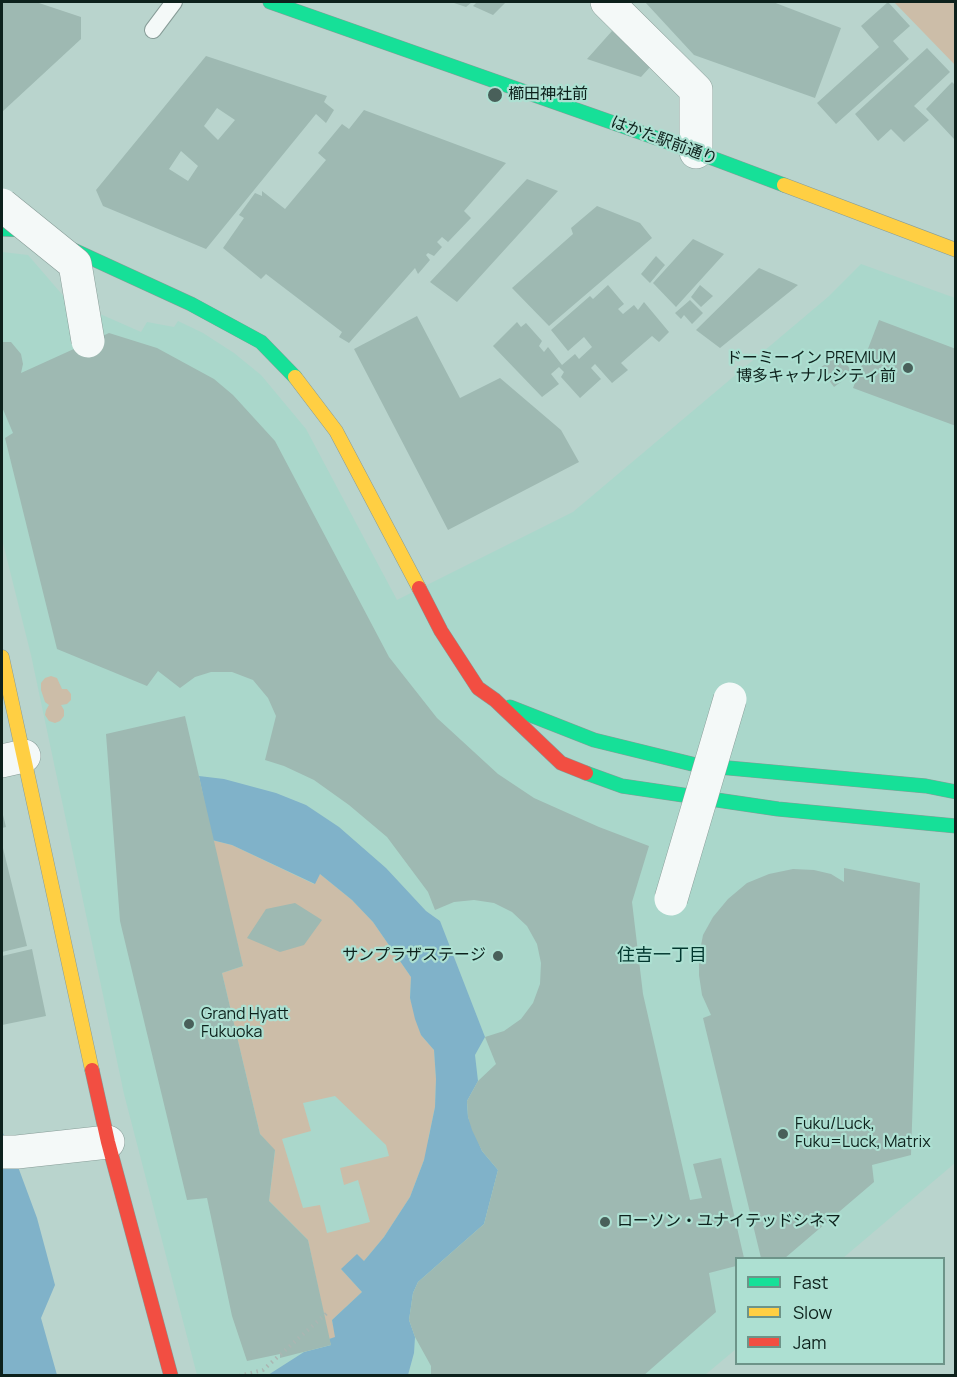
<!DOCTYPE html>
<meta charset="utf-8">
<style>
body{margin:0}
#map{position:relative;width:957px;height:1377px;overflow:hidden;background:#b9d4cd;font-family:Manrope,sans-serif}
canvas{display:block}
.frame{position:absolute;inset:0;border:3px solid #0d211c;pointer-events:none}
.legend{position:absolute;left:735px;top:1257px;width:210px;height:108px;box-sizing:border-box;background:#ade0d2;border:2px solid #6d9489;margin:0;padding:8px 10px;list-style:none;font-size:18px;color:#0d211c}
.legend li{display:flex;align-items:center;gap:12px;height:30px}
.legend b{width:30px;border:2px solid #6d9489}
</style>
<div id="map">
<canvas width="957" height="1377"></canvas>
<div class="frame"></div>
<ul class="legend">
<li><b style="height:8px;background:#16e098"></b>Fast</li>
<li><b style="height:8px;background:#ffcf43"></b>Slow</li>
<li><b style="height:8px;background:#f24e42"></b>Jam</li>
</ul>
</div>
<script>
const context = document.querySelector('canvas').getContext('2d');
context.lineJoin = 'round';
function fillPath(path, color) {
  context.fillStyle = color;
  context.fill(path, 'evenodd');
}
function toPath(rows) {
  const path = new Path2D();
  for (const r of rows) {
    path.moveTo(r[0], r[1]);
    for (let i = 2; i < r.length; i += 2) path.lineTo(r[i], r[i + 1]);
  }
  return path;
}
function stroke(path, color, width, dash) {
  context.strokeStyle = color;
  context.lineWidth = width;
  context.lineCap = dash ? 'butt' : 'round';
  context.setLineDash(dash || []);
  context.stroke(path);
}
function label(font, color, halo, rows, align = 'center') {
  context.font = font + ' Manrope,"Noto Sans JP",sans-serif';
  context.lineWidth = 4.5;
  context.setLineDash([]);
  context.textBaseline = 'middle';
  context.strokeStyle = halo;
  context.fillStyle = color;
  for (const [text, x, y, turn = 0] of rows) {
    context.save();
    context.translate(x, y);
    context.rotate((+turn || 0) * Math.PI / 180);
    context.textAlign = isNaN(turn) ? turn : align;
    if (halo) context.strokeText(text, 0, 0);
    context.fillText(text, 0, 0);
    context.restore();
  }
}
fillPath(toPath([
 [2,252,28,255,66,299,141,332,147,322,174,327,178,321,203,333,234,353,261,375,306,429,397,600,573,512,828,297,861,264,955,298,955,1163,843,1258,736,1258,736,1349,705,1375,197,1375,124,1094,31,655,2,539]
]), '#aad7cb');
fillPath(toPath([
 [894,2,955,2,955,65],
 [51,676,57,678,62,689,67,689,71,694,71,700,67,704,61,705,64,710,64,716,60,721,55,723,49,721,45,715,46,710,49,705,45,702,41,690,41,683,45,678],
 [212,840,232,845,314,884,320,874,352,900,373,922,411,977,410,998,421,1035,434,1050,436,1079,435,1107,428,1140,430,1142,424,1160,410,1197,384,1237,364,1261,341,1269,362,1292,332,1320,336,1338,329,1339,308,1240,269,1201,275,1151,260,1134,222,973,243,966],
 [335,1096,386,1145,389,1156,340,1168,344,1185,358,1180,370,1222,327,1233,320,1205,303,1208,282,1139,311,1131,303,1103]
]), '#ccbda8');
fillPath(toPath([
 [199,776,224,779,276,793,306,805,339,827,386,868,426,911,440,921,485,1037,475,1055,478,1081,467,1101,468,1117,482,1151,498,1170,484,1224,418,1282,413,1293,409,1320,415,1337,414,1353,408,1375,268,1375,304,1352,331,1345,329,1339,335,1337,332,1320,362,1292,341,1269,357,1254,364,1261,384,1237,410,1197,424,1160,435,1107,436,1079,434,1050,421,1035,415,1019,410,998,411,977,373,922,352,900,320,874,315,884,232,845,212,840],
 [2,1131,17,1164,37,1218,55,1285,41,1318,57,1375,2,1375]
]), '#80b2c9');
fillPath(toPath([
 [2,2,36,2,81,17,81,39,2,112],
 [451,2,472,2,466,7],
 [477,2,506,2,493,15,473,6],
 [645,2,773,2,841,28,815,98,694,55],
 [888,2,910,26,893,41,909,59,836,124,817,103,879,47,861,26],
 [612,31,651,66,641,77,587,59],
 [927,48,950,72,914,106,929,120,904,142,891,129,878,141,855,114],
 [206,56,327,96,324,102,334,110,326,123,316,114,206,249,103,206,96,190],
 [217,108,235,120,218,140,204,126],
 [181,151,198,166,188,181,169,169],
 [952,82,956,86,954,139,926,109],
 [364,110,506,163,464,211,471,218,448,242,442,237,437,242,442,247,434,256,428,253,426,255,430,260,418,274,415,268,349,343,339,337,342,332,266,274,261,279,223,248,244,218,239,215,255,193,262,196,262,191,285,209,326,160,318,153,342,124,349,129],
 [527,179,558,191,457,302,430,282],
 [597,206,640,223,652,238,549,326,512,288,573,234,571,228],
 [693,239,724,254,676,307,653,283],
 [656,256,665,265,650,283,641,274],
 [759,268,798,285,720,348,696,330],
 [608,285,624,304,618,309,623,314,634,305,638,310,644,302,669,332,659,342,652,336,621,363,628,370,612,383,595,364,591,368,601,379,580,398,561,377,564,372,559,367,551,374,559,384,542,397,493,346,517,322,521,327,526,323,542,341,539,346,544,352,548,347,562,365,575,354,579,359,592,347,584,337,568,351,551,330,590,296,593,299],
 [700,285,713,296,701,307,691,297],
 [690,300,703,313,692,324,684,315,681,319,675,313],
 [417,316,460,398,500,378,561,430,579,462,448,530,354,349],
 [879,320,956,349,956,426,853,388],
 [109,333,157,348,214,379,233,395,275,441,389,657,437,718,498,774,534,798,599,827,649,846,632,902,643,994,690,1200,702,1198,693,1164,721,1158,744,1258,736,1258,736,1266,709,1273,716,1312,643,1376,431,1376,431,1366,415,1337,409,1320,413,1293,418,1282,484,1224,498,1170,482,1151,472,1130,468,1117,467,1101,478,1081,496,1064,485,1037,504,1031,521,1019,533,1003,540,984,541,963,537,944,527,926,512,912,494,903,474,900,454,902,435,910,428,892,387,837,349,805,314,780,284,766,265,760,276,716,268,698,253,680,232,672,211,672,195,677,180,688,158,671,147,686,57,649,5,438,13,433,2,407,2,342,11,342,21,354,23,364,21,373],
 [839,354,853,373,834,387,820,368],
 [185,716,243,966,222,973,260,1134,275,1150,269,1201,308,1240,331,1345,280,1358,280,1354,247,1361,232,1316,207,1198,187,1200,120,921,106,734],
 [2,811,6,827,2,828],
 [2,844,27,946,2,952],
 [844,868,920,883,911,1155,872,1165,874,1182,785,1258,761,1258,703,1018,711,1015,702,995,699,975,699,956,703,935,713,917,728,899,747,883,769,874,793,869,814,870,831,874,844,882],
 [295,903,322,920,304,945,280,952,247,938,266,909],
 [32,949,46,1016,2,1025,2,956]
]), '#9eb9b2');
const lane = toPath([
 [153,30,174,2]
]);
const street = toPath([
 [607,2,696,90,696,152],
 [2,761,24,756],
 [2,1152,17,1152,108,1142]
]);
const fast = toPath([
 [270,2,696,152,784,185],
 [2,229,30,230,191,304,261,342,295,377],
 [510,707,594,740,696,765,926,786,956,792],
 [586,773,622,786,778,809,956,826]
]);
const slow = toPath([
 [784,185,956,250],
 [295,377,336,431,419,588],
 [2,657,92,1070]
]);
const jam = toPath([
 [419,588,441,631,478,688,495,700,561,763,586,773],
 [92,1070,108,1142,171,1376]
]);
stroke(lane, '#879c97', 18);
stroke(street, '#879c97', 34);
stroke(fast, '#879c97', 15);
stroke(slow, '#879c97', 15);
stroke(jam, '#879c97', 15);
stroke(toPath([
 [239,1376,263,1370,327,1313]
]), '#aab6b2', 4, [1.5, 4.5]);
stroke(lane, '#f4f9f8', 16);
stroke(street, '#f4f9f8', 33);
stroke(fast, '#16e098', 14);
stroke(slow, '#ffcf43', 14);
stroke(jam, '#f24e42', 14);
const streetBridge = toPath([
 [2,205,75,264,88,341],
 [671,899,730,699]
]);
stroke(streetBridge, '#879c97', 34, []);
stroke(streetBridge, '#f4f9f8', 33);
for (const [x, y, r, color] of [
 [495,95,8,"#49605a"],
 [908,368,6,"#49605a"],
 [498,956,6,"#49605a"],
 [189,1024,6,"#49605a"],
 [783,1134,6,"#49605a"],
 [605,1222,6,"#49605a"]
]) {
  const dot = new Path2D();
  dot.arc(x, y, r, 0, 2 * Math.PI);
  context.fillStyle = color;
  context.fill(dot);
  stroke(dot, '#ade0d2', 2);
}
label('16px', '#0d211c', '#ade0d2', [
 ["櫛田神社前",508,95],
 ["ドーミーイン PREMIUM",896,359,"right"],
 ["博多キャナルシティ前",896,377,"right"],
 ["サンプラザステージ",486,956,"right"],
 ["Grand Hyatt",201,1015],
 ["Fukuoka",201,1033],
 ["Fuku/Luck,",795,1125],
 ["Fuku=Luck, Matrix",795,1143],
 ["ローソン・ユナイテッドシネマ",617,1222]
], 'left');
label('16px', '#0d211c', '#ade0d2', [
 ["はかた駅前通り",664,141,20]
]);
label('18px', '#01372e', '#ade0d2', [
 ["住吉一丁目",662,956]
]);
</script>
